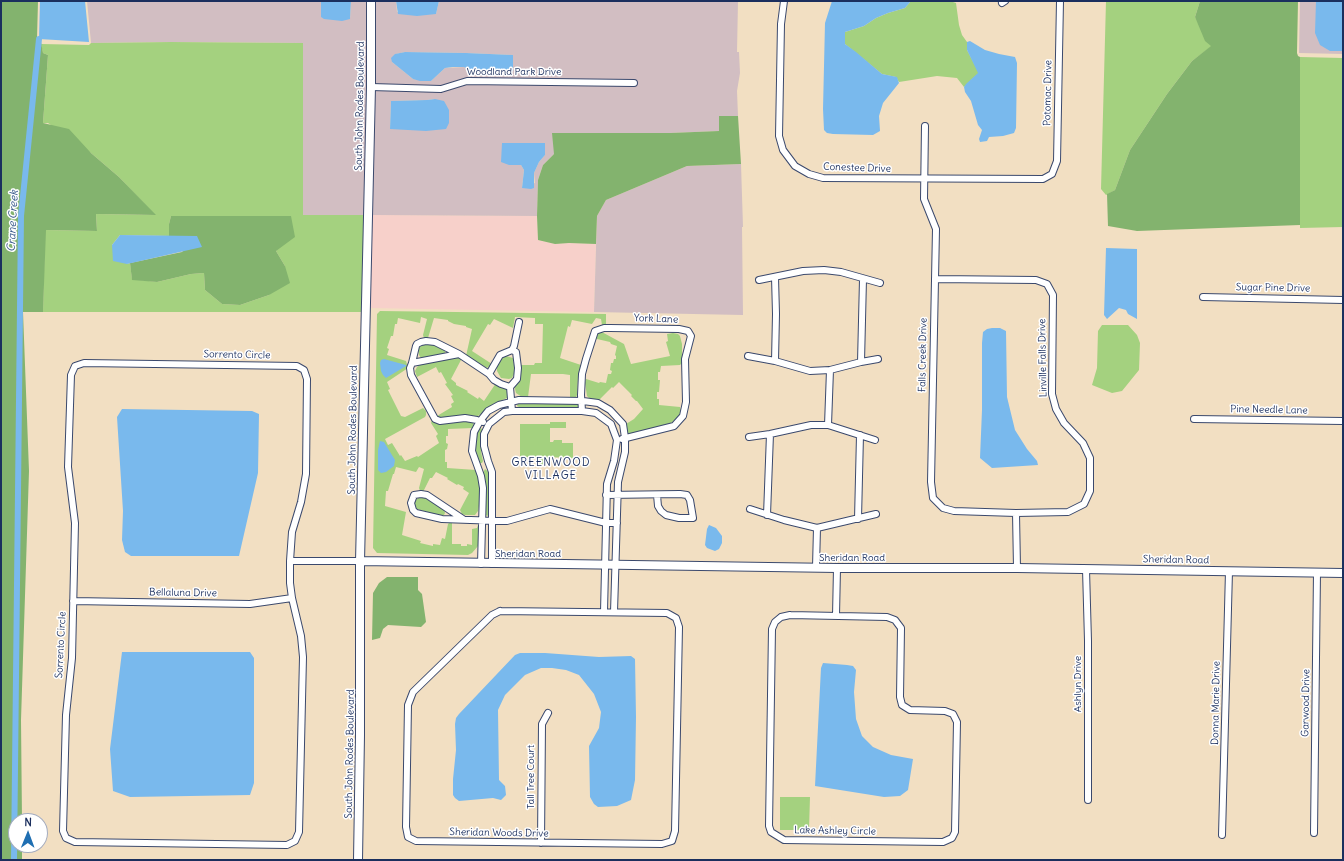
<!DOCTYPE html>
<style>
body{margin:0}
#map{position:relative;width:1344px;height:861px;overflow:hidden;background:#f2dfc2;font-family:Delius,sans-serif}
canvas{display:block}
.frame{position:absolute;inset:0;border:2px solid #1b2f5e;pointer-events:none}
.north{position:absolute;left:8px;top:813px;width:40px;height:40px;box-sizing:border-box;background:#fff;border:1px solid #a4acbf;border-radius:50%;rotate:1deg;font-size:11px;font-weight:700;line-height:16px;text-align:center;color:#1b2f5e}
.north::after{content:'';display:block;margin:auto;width:14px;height:18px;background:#1f6fb2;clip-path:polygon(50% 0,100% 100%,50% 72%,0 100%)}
</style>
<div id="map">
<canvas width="1344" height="861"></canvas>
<div class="frame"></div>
<div class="north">N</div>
</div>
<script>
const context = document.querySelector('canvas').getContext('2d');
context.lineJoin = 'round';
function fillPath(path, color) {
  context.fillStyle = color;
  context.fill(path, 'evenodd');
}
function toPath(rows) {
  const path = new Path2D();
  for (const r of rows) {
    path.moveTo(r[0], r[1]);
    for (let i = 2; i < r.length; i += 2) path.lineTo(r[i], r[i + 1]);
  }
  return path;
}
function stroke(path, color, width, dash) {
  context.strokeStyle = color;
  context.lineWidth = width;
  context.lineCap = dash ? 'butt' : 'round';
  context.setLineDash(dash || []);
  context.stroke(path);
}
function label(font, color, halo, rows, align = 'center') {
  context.font = font + ' Delius,sans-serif';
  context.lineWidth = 3;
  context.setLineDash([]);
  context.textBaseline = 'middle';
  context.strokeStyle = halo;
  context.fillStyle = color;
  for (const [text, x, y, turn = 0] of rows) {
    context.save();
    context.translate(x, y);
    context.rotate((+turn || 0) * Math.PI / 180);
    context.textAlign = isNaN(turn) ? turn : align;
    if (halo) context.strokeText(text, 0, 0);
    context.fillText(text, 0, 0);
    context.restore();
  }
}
fillPath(toPath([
 [371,215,537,216,538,240,555,244,569,243,596,244,594,312,369,308]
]), '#f7d0ca');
fillPath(toPath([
 [87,1,321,1,321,17,350,19,351,1,368,1,365,215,303,216,303,43,171,42,91,43],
 [374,1,396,1,397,12,436,14,439,1,738,1,737,52,739,52,740,73,737,91,738,116,719,116,719,131,670,133,554,154,543,165,538,180,537,216,371,215],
 [405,52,466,53,513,55,475,73,464,67,445,68,431,81,413,79,392,62,396,54],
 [435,99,390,129,391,101,427,100],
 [545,155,539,162,534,173,535,183,522,188,524,170,521,165],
 [1300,1,1343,1,1343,54,1299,53],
 [741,164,743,227,742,227,743,315,594,312,597,216,606,200,687,166]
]), '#d2bec2');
fillPath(toPath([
 [911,1,950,1,956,3,959,25,962,35,967,42,967,50,979,73,964,87,957,78,937,76,899,82,896,77,882,74,845,44,845,32,864,26,876,18,888,13,905,8],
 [1106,1,1200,1,1195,17,1212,46,1192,61,1167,94,1130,150,1115,190,1106,195,1101,189],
 [171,42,303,43,303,215,365,215,363,312,43,312,45,230,97,231,96,214,155,215,119,177,91,153,48,123,43,123,48,55,43,53,41,44,89,45,91,43],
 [171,216,291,216,276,251,285,266,269,295,240,305,222,304,205,290,204,273,191,274,157,282,132,279,130,263,127,264,112,245,120,235,169,236,169,224],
 [1300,57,1343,58,1343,227,1300,228],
 [380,311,606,314,606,325,602,325,601,319,596,318,592,324,572,320,570,327,568,326,560,358,581,365,578,377,577,395,576,397,573,398,570,397,570,375,563,374,531,374,528,397,522,397,516,393,514,385,520,365,534,365,535,363,542,363,543,324,535,324,535,318,515,317,513,328,494,319,490,325,488,324,472,351,492,364,487,368,466,356,472,329,466,327,466,326,454,324,448,321,448,320,434,318,428,338,426,339,424,338,423,335,427,319,421,317,420,323,398,318,397,324,395,324,393,336,391,336,387,348,389,349,387,355,406,361,408,368,387,382,390,389,388,390,401,416,405,417,423,408,426,411,426,415,425,417,385,439,388,445,392,443,400,456,401,455,405,461,417,456,418,457,439,443,436,436,438,434,431,423,432,420,444,424,469,421,473,423,474,425,473,428,448,429,448,436,446,436,446,443,448,444,447,449,445,450,445,462,447,462,447,468,476,470,479,479,480,489,479,506,478,511,475,515,465,515,462,514,460,510,469,493,463,489,464,487,458,484,457,485,447,479,448,478,436,472,432,478,430,478,423,492,420,491,419,488,424,469,419,467,416,472,396,467,394,474,393,474,388,491,386,491,385,506,406,512,402,535,421,541,420,543,433,546,433,544,440,545,442,538,445,539,448,524,450,522,452,523,452,544,461,544,461,546,467,546,467,544,472,545,472,529,477,528,478,525,478,546,472,553,468,555,377,553,373,548,377,314],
 [1102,325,1128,325,1137,335,1140,343,1139,370,1122,391,1112,393,1092,385,1097,368,1098,331],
 [600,331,624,344,631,364,670,356,666,342,668,341,667,334,673,333,678,334,680,336,682,344,682,363,680,365,661,366,660,372,658,372,658,380,660,380,659,392,657,392,657,399,659,399,659,405,680,407,681,411,678,417,671,423,635,433,628,434,626,433,626,424,634,419,643,409,637,401,636,401,631,396,632,395,619,382,613,388,612,387,598,401,589,398,587,396,585,383,586,379,599,383,600,382,606,383,608,374,611,374,612,371,610,370,611,363,613,363,614,359,616,359,616,356,615,355,617,346,611,344,610,342,597,339,596,337],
 [425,344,434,345,445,349,445,353,443,354,421,358,419,355,418,348,421,346],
 [506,356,513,358,514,365,514,374,512,378,509,379,501,378,497,371,497,365,502,357],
 [454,357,458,357,461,358,461,360,451,379,456,383,456,385,468,391,467,392,478,399,479,397,484,401,496,383,507,387,507,398,493,404,478,416,464,415,445,418,438,418,437,416,452,407,451,404,454,402,451,396,453,395,445,384,447,383,441,372,439,373,436,367,417,377,415,371,417,367,421,364],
 [518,403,580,403,581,406,578,409,521,408,517,406],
 [550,422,566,422,566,428,550,428,550,442,553,442,554,440,562,440,562,443,573,443,573,458,549,457,549,465,536,465,536,457,520,457,520,424,550,424],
 [481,428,483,431,481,442,481,452,483,461,482,463,479,463,474,451,477,434,479,429],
 [485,469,490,473,490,514,487,516,485,514,483,473],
 [419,497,423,497,444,509,445,513,444,515,440,516,417,509,415,507,415,501],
 [780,797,810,797,809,830,780,830]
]), '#a4d17f');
fillPath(toPath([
 [1,1,38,1,37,39,38,41,41,42,43,53,48,55,43,123,69,129,91,153,119,177,156,215,96,214,97,231,46,230,43,312,23,312,29,471,21,720,22,821,16,821,16,845,22,845,22,860,1,860],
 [1200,1,1298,1,1297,53,1298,56,1300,57,1300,225,1137,231,1108,226,1107,194,1115,190,1130,150,1167,94,1192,61,1211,46,1205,41,1195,17],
 [719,116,738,116,741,164,687,166,606,200,597,216,596,244,569,243,555,244,538,240,537,216,538,180,543,165,554,154,552,133,670,133,719,131],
 [171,216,291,216,295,237,276,251,285,266,290,283,269,295,240,305,222,304,205,290,204,273,191,274,157,282,132,280,130,263,182,252,196,236,169,236,169,224],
 [387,577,418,577,418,590,422,594,426,622,421,627,388,625,383,629,380,638,372,640,373,593,379,583]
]), '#83b36e');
fillPath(toPath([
 [40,1,85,1,89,42,39,39],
 [321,1,351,1,350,19,342,21,324,19,321,17],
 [396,1,439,1,436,14,417,16,398,14],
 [832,1,911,1,905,8,888,13,876,18,864,26,845,32,845,44,856,52,882,74,897,77,899,83,883,103,879,116,880,131,873,135,833,134,827,133,824,130,823,109,825,23],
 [1316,1,1343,1,1343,51,1330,51,1320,45,1315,33],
 [970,41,985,50,999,54,1015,57,1017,63,1016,128,1014,133,1003,136,989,137,987,141,980,142,979,139,982,130,978,125,971,101,965,92,964,87,966,84,978,73,967,50,967,42],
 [405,52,466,53,513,55,513,71,507,73,475,73,464,67,453,67,445,68,431,81,420,81,413,79,392,62,391,58,395,54],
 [435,99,444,101,449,110,449,123,446,129,426,131,390,129,391,101,427,100],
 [502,143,545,143,545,155,539,162,534,173,534,188,531,189,522,188,524,170,521,165,509,165,501,162],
 [120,235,197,236,202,247,127,264,113,261,112,245],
 [1106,248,1137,249,1137,319,1128,314,1126,310,1119,308,1107,319,1104,315],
 [992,328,1000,328,1006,331,1007,397,1015,430,1027,449,1037,461,1038,465,992,468,980,458,982,410,982,343,983,332,987,329],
 [384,359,406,365,406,366,386,378,383,375,381,371,380,363,381,360],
 [122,409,252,411,259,414,258,473,239,556,131,556,125,552,122,540,123,511,117,417],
 [380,441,384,442,395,460,394,466,386,472,381,473,378,470,378,450],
 [709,525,716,528,722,536,722,543,719,549,715,551,707,548,705,545,707,529],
 [122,652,250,652,254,658,254,783,250,795,130,797,113,791,110,749],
 [520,653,545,653,599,657,631,656,635,659,636,717,635,780,631,800,617,806,598,807,594,804,590,797,589,746,599,728,601,712,594,694,579,675,566,670,552,668,541,668,525,675,505,695,498,710,499,780,505,786,506,795,501,800,493,798,459,801,455,798,453,795,453,779,456,750,455,724,456,718,459,714,515,655],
 [823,663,847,665,853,666,856,670,854,692,856,719,862,736,873,747,891,755,913,759,908,790,900,796,884,797,815,786,821,668]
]), '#79b9ed');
stroke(toPath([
 [14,860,21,216,39,39]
]), '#79b9ed', 6);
const street = toPath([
 [784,1,781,24,779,136,783,150,795,166,809,174,823,178,1043,179,1052,174,1057,161,1060,1],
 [1002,3,1005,1],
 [371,87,441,89,467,81,634,83],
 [925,126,924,199,936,229,931,482,933,498,943,508,954,511,1016,513,1068,512,1084,504,1090,491,1090,458,1083,443,1064,423,1056,409,1052,394,1053,295,1047,284,1036,280,935,279],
 [759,280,803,271,824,270,841,272,880,283],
 [1203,297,1343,300],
 [512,350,514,346,519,322],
 [748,356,775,361,810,371,830,370,861,362,878,359],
 [775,361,776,314,775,277],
 [861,362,863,279],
 [412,363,416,346,417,344,421,342,426,341,435,342,459,354],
 [489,374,500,355,512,350,516,352,518,368,517,379,510,387],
 [582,411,581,395,582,374,586,359,595,331,604,328,610,328,679,329,688,331,691,336,685,359,686,402,683,416,674,426,622,439],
 [1194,419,1343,421],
 [483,422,477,420,465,418,440,421,435,419,411,375,410,368,412,363,459,354,489,374,494,380,501,384,510,387,512,411],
 [828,425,830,370],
 [749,437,770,434,811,425,828,425,875,440],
 [606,495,680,494,687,495,690,500,693,518,679,518,666,515,661,511,658,506,657,495],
 [750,509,784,520,817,528,876,514],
 [1016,513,1017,568],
 [767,515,770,434],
 [463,519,427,495,421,494,414,495,411,503,413,510,416,513,442,519,499,521,507,521,550,509,606,523,617,523],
 [858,519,860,435],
 [290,561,290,583,292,598,301,636,303,657,299,832,295,841,287,845,75,842,66,838,63,831,66,715,72,658,75,523,68,467,71,375,75,366,84,363,297,366,304,370,307,379,306,474,301,502,292,532,290,561,360,561],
 [481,564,483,488,481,476,472,451,474,432,480,421,488,411,499,405,519,400,583,401,598,403,610,410,623,424,625,438,625,452,618,482,614,612],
 [492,564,492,472,488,461,484,446,484,434,489,424,504,412,512,411,582,411,596,413,611,424,617,440,614,461,607,484,604,612],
 [816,567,817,528],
 [1086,569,1088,641,1088,800],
 [73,601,250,604,292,598],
 [500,611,667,613,676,618,679,627,675,831,672,841,662,844,416,841,408,837,406,827,408,705,413,692,492,615,500,611],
 [790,615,887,617,895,620,901,628,900,697,902,705,910,710,945,711,953,714,957,722,955,832,952,838,943,842,784,840,771,832,769,826,772,629,775,622,781,617,790,615],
 [836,616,837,568],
 [1314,833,1317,572],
 [1222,835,1229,571],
 [541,843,542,724,548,713]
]);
const secondary = toPath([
 [360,561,837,568,1017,568,1343,573],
 [358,860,360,735,360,561,371,87,371,1]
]);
stroke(street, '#3b496d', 8);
stroke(secondary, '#3b496d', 10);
stroke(street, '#fff', 6);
stroke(secondary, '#fff', 8);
label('10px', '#1b2f5e', '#fff', [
 ["Woodland Park Drive",514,72],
 ["Potomac Drive",1048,93,-89],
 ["South John Rodes Boulevard",360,106,-89],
 ["Conestee Drive",857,168,2],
 ["Sugar Pine Drive",1273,288,1],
 ["York Lane",656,319,2],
 ["Sorrento Circle",237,355,1],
 ["Falls Creek Drive",923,355,-89],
 ["Linville Falls Drive",1043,358,-91],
 ["Pine Needle Lane",1269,410,1],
 ["South John Rodes Boulevard",353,430,-89],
 ["Sheridan Road",528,554],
 ["Sheridan Road",852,558],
 ["Sheridan Road",1176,560,1],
 ["Bellaluna Drive",183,593,1],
 ["Sorrento Circle",61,645,-87],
 ["Ashlyn Drive",1078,684,-90],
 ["Donna Marie Drive",1216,703,-89],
 ["Garwood Drive",1306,703,-89],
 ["South John Rodes Boulevard",350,754,-89],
 ["Tall Tree Court",531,777,-90],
 ["Lake Ashley Circle",835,831,1],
 ["Sheridan Woods Drive",499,833,1]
]);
label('italic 11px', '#375889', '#fff', [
 ["Crane Creek",13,221,-87]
]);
context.letterSpacing = '1px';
label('11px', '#1b2f5e', '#fff', [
 ["GREENWOOD",551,463],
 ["VILLAGE",551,476]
]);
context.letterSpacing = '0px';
</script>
